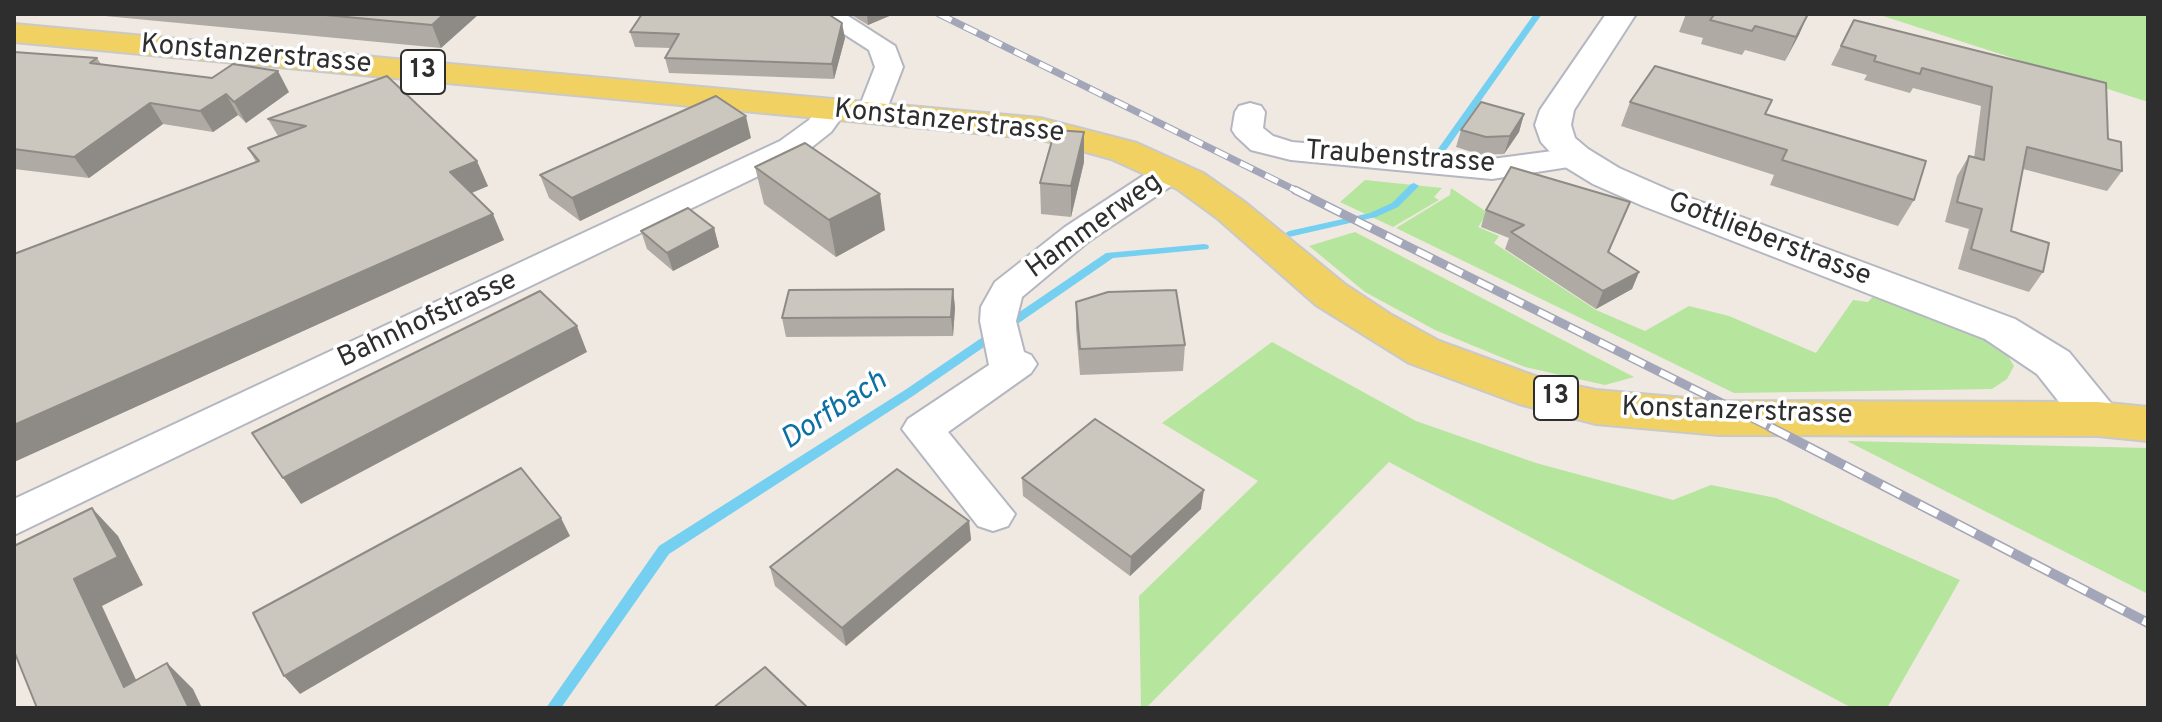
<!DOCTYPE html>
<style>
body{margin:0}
#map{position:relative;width:2162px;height:722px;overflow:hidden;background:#efe9e1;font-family:Overpass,sans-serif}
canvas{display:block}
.frame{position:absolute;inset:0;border:16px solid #2e2e2e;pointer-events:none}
</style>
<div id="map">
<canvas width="2162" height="722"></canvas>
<div class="frame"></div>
</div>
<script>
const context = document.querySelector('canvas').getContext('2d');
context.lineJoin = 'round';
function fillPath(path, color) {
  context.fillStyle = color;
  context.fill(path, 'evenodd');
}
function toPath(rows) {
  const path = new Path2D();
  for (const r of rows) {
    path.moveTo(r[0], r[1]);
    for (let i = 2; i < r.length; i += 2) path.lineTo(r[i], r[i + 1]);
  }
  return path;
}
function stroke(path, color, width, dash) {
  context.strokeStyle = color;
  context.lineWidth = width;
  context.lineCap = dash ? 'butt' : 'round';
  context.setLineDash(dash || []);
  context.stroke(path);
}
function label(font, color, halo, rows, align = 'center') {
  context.font = font + ' Overpass,sans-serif';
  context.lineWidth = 7;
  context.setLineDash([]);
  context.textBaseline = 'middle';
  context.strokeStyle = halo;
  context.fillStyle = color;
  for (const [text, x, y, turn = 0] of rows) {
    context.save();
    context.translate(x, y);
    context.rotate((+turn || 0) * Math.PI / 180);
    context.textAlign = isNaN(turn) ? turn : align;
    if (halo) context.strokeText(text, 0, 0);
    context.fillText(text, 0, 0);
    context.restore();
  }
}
fillPath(toPath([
 [1877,14,2148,14,2148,102],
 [1365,180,1442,188,1434,197,1439,200,1393,227,1340,202],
 [1451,188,1488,213,1478,227,1499,236,1494,243,1596,310,1645,331,1689,306,1729,316,1816,353,1853,300,1868,302,1877,292,1978,335,2006,353,2014,366,2007,379,1992,389,1734,393,1396,228,1450,195],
 [1355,232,1634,377,1605,385,1525,367,1435,330,1365,292,1309,246],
 [1272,342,1416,421,1536,463,1673,500,1711,485,1776,498,1960,580,1887,708,1852,708,1389,462,1146,708,1141,708,1139,596,1258,481,1162,423],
 [1847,441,2148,448,2148,594]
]), '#b6e59e');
fillPath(toPath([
 [1534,14,1542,14,1439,160,1433,160,1433,156,1534,14],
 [1414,183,1419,186,1398,207,1376,217,1289,237,1284,234,1289,231,1370,213,1392,203,1411,184,1414,183],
 [1204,244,1208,245,1209,247,1208,249,1113,258,913,396,669,554,561,708,546,708,659,546,905,390,1106,253,1204,244]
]), '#75cff0');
const street = toPath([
 [813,14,845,14,895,46,903,67,883,119,872,122,861,119,857,113,875,67,869,50,813,14],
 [832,101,843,104,847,110,831,132,802,155,14,535,14,499,780,141,809,120,821,104,832,101],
 [1250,103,1261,106,1265,112,1263,128,1273,136,1292,142,1492,159,1575,148,1586,150,1591,157,1586,164,1575,166,1492,179,1291,160,1251,150,1236,136,1232,130,1235,112,1239,106,1250,103],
 [1172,161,1183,164,1188,171,1183,178,1089,241,1022,297,1016,321,1024,352,1031,355,1037,364,1031,373,948,432,1015,514,1008,526,993,531,978,526,902,429,908,419,989,365,980,321,981,307,995,282,1065,227,1161,164,1172,161]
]);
const secondary = toPath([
 [1606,14,1636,14,1574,110,1571,125,1575,138,1588,149,1619,168,1669,190,2015,319,2069,352,2114,407,2121,419,2114,431,2098,436,2082,431,2037,374,1985,339,1643,206,1593,184,1562,165,1541,142,1535,125,1540,110,1606,14]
]);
const primary = toPath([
 [14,24,1040,118,1137,143,1203,173,1246,203,1346,285,1390,314,1439,341,1543,379,1596,390,1719,401,2098,402,2148,407,2148,441,2098,436,1719,435,1596,424,1519,404,1409,363,1316,305,1218,219,1177,189,1111,159,1039,139,14,42,14,24]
]);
stroke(street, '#b4b7c1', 4);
stroke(secondary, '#b4b7c1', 4);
stroke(primary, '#c9c9c9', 4);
fillPath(street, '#fff');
fillPath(secondary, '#fff');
fillPath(primary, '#f2d163');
const railFar2 = toPath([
 [939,14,1299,192]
]);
const railFar1 = toPath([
 [1295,190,1774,429]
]);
const rail = toPath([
 [1770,427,2148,623]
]);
stroke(railFar2, '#a3a6b8', 7);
stroke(railFar1, '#a3a6b8', 9);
stroke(rail, '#a3a6b8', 10);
stroke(railFar2, '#fff', 5, [14]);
stroke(railFar1, '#fff', 6, [17]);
stroke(rail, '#fff', 7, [21]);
fillPath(toPath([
 [84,14,479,14,441,48],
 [850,14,894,14,868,25],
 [1686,14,1808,14,1785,61,1745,50,1742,55,1701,44,1703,38,1679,32],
 [1854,20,2108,139,2122,171,2107,191,2023,169,2011,231,2043,272,2029,292,1958,269,1969,229,1945,222,1957,176,1969,156,1974,158,1981,106,1913,88,1910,93,1864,80,1867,75,1831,65],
 [630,32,845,38,834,79,669,73,665,58,671,48,635,47],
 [14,52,97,58,101,64,289,92,246,123,238,115,213,132,163,124,89,178,14,169],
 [387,76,488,186,472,193,504,240,14,462,14,254,256,162,248,148,278,136,268,119],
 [1772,100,1766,114,1914,200,1898,226,1770,185,1774,175,1621,126,1630,102],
 [1524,114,1519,132,1504,154,1481,155,1456,147,1461,130],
 [751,138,580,221,549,198,540,175],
 [1084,162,1071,217,1041,214,1040,183],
 [755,167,885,230,836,257,764,204],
 [1630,202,1609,252,1639,272,1632,289,1596,309,1505,249,1509,238,1481,227,1486,210],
 [714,228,719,247,673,271,647,249,641,231],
 [953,289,955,308,953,336,786,337,782,318],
 [1076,302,1185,345,1183,371,1080,375,1076,328],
 [1022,478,1201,509,1130,576,1023,496],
 [969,521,971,540,846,646,775,586,770,567]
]), '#afaba4');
fillPath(toPath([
 [444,14,479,14,441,48,432,25],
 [867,14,894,14,868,25],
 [1808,14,1799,35,1785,61,1796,37],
 [842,23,845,38,834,79,832,64],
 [278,71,289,92,246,123,234,102],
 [226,94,238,115,213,132,200,111],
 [150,103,163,124,89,178,74,157],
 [1524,114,1519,132,1504,154,1510,136],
 [746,116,751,138,580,221,572,198],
 [1084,132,1084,162,1071,217,1071,186],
 [477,161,488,186,461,197,450,172],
 [880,194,885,230,836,257,829,220],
 [493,214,504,240,14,462,14,425],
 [714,228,719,247,673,271,667,253],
 [1639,272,1632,289,1596,309,1603,291],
 [953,289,955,308,953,336,951,317],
 [577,326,587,352,301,504,283,478],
 [1204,490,1201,509,1130,576,1131,557],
 [92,508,118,536,143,585,102,606,149,708,124,687,74,579],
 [561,518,570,536,300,694,284,676],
 [969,521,971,540,846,646,842,628],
 [167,663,193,689,202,708,189,708]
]), '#8e8b86');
const building = toPath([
 [315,14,444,14,432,25,315,14],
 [642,14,828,14,842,23,832,64,665,58,679,34,630,32,642,14],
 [1709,14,1808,14,1796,37,1755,26,1752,31,1710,20,1714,15,1709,14],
 [1854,20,2106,83,2108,139,2121,142,2122,171,2027,147,2011,231,2049,243,2043,272,1971,249,1982,209,1957,202,1969,156,1984,160,1992,87,1922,68,1920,74,1874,61,1876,56,1841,46,1854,20],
 [14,52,97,58,90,63,212,78,233,64,278,71,234,102,226,94,200,111,150,103,74,157,14,149,14,52],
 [1655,66,1772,100,1765,114,1926,161,1914,200,1782,160,1787,150,1630,102,1655,66],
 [387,76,477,161,450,172,493,214,14,425,14,254,259,161,248,148,306,126,268,119,387,76],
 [716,96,746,116,572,198,540,175,716,96],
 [1481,102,1524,114,1510,136,1486,137,1461,130,1481,102],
 [1055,130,1084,132,1071,186,1040,183,1055,130],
 [805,143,880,194,829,220,755,167,805,143],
 [1511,167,1630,202,1608,252,1639,272,1603,291,1511,232,1524,225,1486,210,1511,167],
 [688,208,714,228,667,253,641,231,688,208],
 [953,289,951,317,782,318,789,290,953,289],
 [1176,290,1185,345,1080,349,1076,302,1108,292,1176,290],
 [540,291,577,326,283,478,252,433,540,291],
 [1095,419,1204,490,1131,557,1022,478,1095,419],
 [521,468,561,518,284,676,253,613,521,468],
 [897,469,969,521,842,628,770,567,897,469],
 [92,508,118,557,74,579,124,687,167,663,189,708,37,708,14,651,14,546,92,508],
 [765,667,808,708,713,708,765,667]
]);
fillPath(building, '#cbc7bf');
stroke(building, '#8e8b86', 2);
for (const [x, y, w] of [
 [423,72,44],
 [1556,398,44]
]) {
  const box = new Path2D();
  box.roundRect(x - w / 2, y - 22, w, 44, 6);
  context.fillStyle = '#fff';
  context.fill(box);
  stroke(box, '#2e2e2e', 2);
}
label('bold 26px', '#2e2e2e', null, [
 ["13",423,72],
 ["13",1556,398]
]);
label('28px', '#2e2e2e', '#fff', [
 ["Konstanzerstrasse",256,56,5],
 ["Konstanzerstrasse",949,123,6],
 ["Traubenstrasse",1400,159,4],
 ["Hammerweg",1095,227,-36],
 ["Gottlieberstrasse",1769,241,21],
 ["Bahnhofstrasse",428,321,-25],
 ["Konstanzerstrasse",1737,413,2]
]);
label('italic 30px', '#0d6fa3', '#fff', [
 ["Dorfbach",835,412,-33]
]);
</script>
